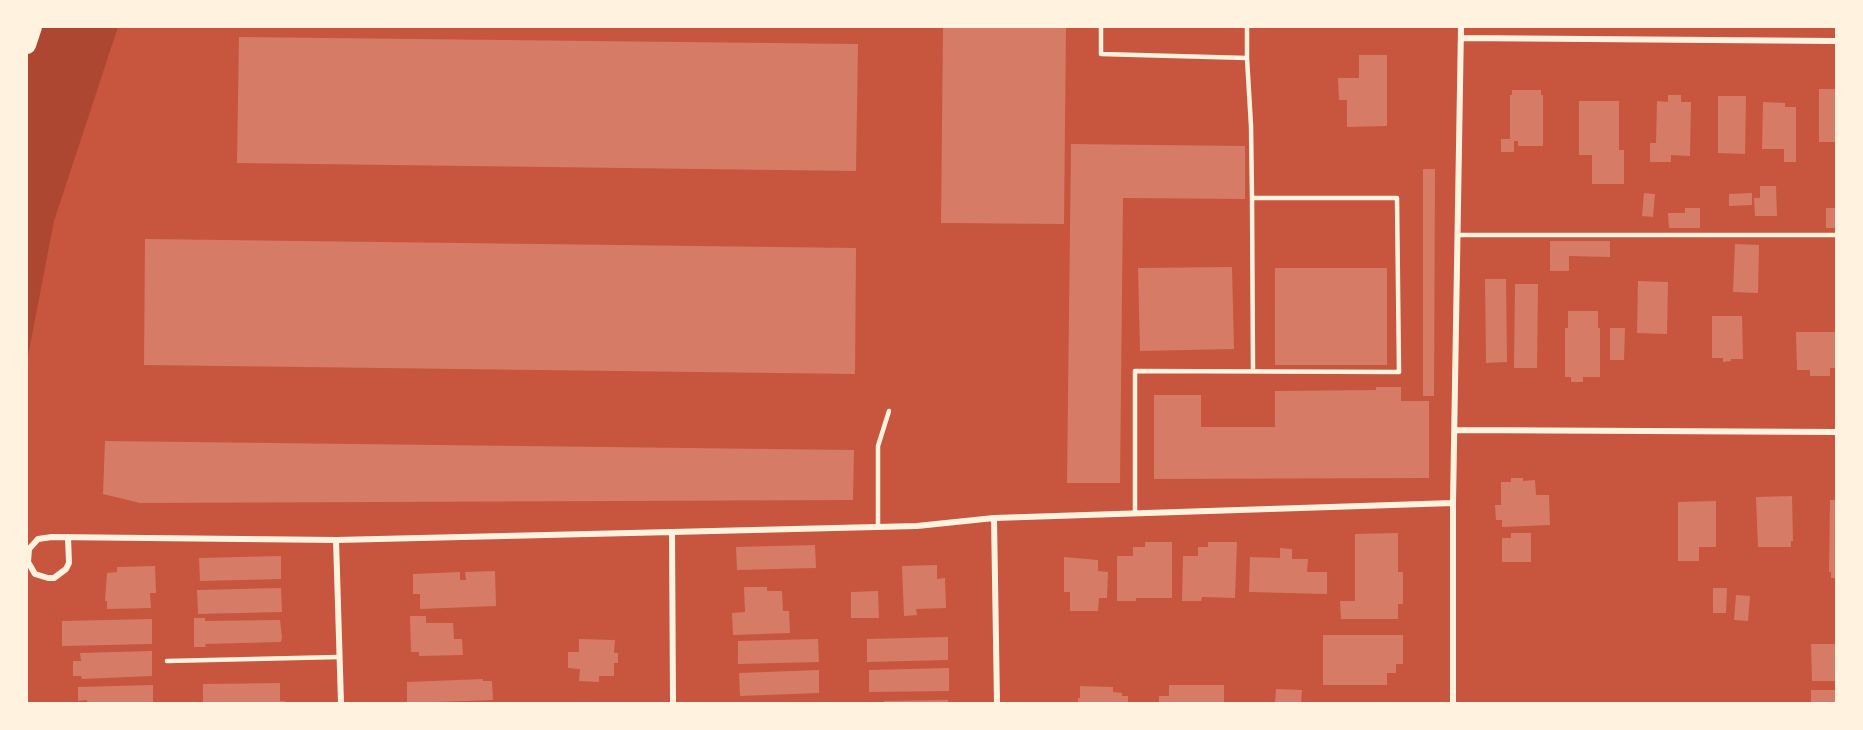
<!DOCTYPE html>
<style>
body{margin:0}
#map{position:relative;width:1863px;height:730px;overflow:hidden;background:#c8553d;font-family:Montserrat,sans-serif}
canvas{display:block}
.frame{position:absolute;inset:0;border:28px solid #fff3e0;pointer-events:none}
</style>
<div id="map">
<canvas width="1863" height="730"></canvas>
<div class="frame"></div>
</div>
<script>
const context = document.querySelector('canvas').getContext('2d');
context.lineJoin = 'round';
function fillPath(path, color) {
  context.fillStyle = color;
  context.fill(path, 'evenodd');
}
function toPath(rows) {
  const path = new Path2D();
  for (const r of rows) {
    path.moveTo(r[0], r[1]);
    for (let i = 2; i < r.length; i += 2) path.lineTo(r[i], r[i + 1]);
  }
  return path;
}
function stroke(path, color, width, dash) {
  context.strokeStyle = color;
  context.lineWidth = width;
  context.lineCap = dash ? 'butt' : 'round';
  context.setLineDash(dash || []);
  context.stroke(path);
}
fillPath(toPath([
 [27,27,118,27,54,221,27,361]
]), '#ae4732');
fillPath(toPath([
 [943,27,1066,27,1064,224,941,223],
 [239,37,858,44,856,171,237,163],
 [1359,55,1387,55,1387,126,1347,127,1347,100,1339,100,1338,78,1359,78],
 [1819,89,1836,89,1836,142,1819,142],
 [1512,90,1541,90,1541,95,1543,95,1543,146,1518,146,1518,141,1514,141,1514,152,1501,152,1501,139,1510,139,1510,95,1512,95],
 [1668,95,1681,95,1681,102,1691,102,1690,156,1671,155,1671,162,1650,162,1650,143,1656,143,1657,101,1668,102],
 [1718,96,1746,96,1745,154,1718,153],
 [1579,101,1619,101,1619,150,1624,150,1624,184,1592,184,1592,155,1579,155],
 [1763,102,1785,103,1785,107,1796,107,1796,162,1784,162,1784,149,1762,149],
 [1071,144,1245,146,1245,199,1123,198,1120,483,1067,483],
 [1423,169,1435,169,1434,396,1423,396],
 [1760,186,1776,186,1777,216,1755,216,1754,198,1760,198],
 [1644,193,1655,194,1653,217,1642,216],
 [1752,193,1752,205,1729,206,1729,194],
 [1685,208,1700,208,1700,228,1669,228,1668,213,1685,213],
 [1826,208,1836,208,1836,228,1826,228],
 [145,239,856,248,855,374,144,365],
 [1550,241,1610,241,1610,257,1569,256,1569,271,1550,271],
 [1735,244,1759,245,1758,293,1733,292],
 [1232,267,1234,349,1140,351,1138,268],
 [1275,268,1387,268,1387,365,1275,365],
 [1485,279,1506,279,1507,362,1486,363],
 [1638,281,1668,282,1667,334,1637,333],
 [1515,284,1538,284,1537,368,1514,368],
 [1568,311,1598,311,1598,328,1600,328,1600,377,1583,377,1583,382,1571,382,1571,377,1565,377,1565,328,1568,328],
 [1712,316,1742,316,1743,359,1731,359,1731,361,1723,362,1723,358,1712,358],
 [1610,328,1625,328,1624,360,1610,360],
 [1796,332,1836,332,1836,368,1830,368,1830,376,1810,376,1810,370,1797,370],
 [1376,387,1401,387,1401,401,1429,401,1429,478,1154,479,1154,395,1201,395,1201,427,1275,427,1275,391,1376,390],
 [105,441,854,450,853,500,140,503,103,494],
 [1511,478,1523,478,1523,481,1535,480,1536,495,1549,495,1550,525,1502,527,1502,520,1496,520,1495,505,1501,505,1501,482,1511,482],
 [1792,496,1793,541,1791,541,1791,547,1758,547,1756,497],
 [1830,500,1836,500,1836,578,1831,578,1831,572,1829,572],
 [1716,501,1716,547,1699,547,1699,561,1678,561,1678,502],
 [1398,533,1398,572,1403,572,1403,604,1398,604,1398,619,1341,619,1340,601,1355,601,1355,534],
 [1511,533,1531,533,1531,562,1502,562,1502,538,1511,538],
 [1145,542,1172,542,1172,598,1136,598,1136,601,1117,601,1117,556,1133,556,1133,547,1145,547],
 [1208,542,1237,542,1235,598,1202,597,1201,601,1182,601,1183,556,1198,556,1198,547,1208,547],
 [815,545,816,568,737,570,736,547],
 [1280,548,1292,549,1292,559,1308,559,1307,572,1327,572,1327,594,1249,592,1250,557,1280,558],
 [281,556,281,579,200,581,199,558],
 [1064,557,1098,560,1098,571,1108,572,1107,598,1099,598,1098,611,1070,611,1070,592,1064,592],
 [937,565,937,579,945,578,946,608,916,609,917,615,904,616,902,566],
 [155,566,156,593,150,593,151,608,107,609,107,601,105,601,107,573,117,572,117,567],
 [495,571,496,606,420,609,420,594,413,594,413,574,460,572,460,580,466,580,465,572],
 [744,587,767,587,767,591,782,591,783,611,789,611,790,633,733,635,732,613,745,612],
 [281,588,282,612,198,614,197,590],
 [1713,588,1727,588,1726,613,1713,613],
 [878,591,879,618,851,618,851,592],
 [1736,595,1750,596,1748,621,1734,620],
 [410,616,426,616,426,623,453,623,454,639,462,639,463,655,419,656,419,652,411,652],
 [194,618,205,618,205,621,280,620,282,638,281,642,205,644,206,647,194,647],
 [152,619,152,644,62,646,62,621],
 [1323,635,1403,635,1403,664,1396,664,1396,673,1387,673,1387,685,1323,685],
 [948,637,948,660,867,662,867,639],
 [579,639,615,640,614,653,618,653,618,663,614,663,614,676,599,676,599,682,579,681,580,669,568,668,568,652,579,652],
 [818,639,819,662,738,664,738,641],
 [1811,644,1836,644,1836,681,1812,681],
 [152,651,152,676,82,679,81,676,73,676,73,661,81,661,80,653],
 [949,668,949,691,869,692,869,670],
 [819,670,819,693,740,696,739,673],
 [483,679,483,681,492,681,493,700,407,703,407,682],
 [280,683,280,701,285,701,285,703,203,703,203,684],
 [153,685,153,703,87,703,87,700,78,701,78,687],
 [1169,685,1224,685,1224,703,1159,703,1159,696,1169,696],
 [1080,686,1113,687,1113,692,1122,693,1122,696,1128,696,1128,703,1078,703,1078,698,1080,698],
 [1276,689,1302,690,1301,703,1275,703],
 [1811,690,1836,690,1836,703,1811,703],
 [948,700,948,703,884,703,884,701]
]), '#d67c66');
stroke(toPath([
 [1101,27,1101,54,1247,58,1247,27],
 [1252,198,1253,371],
 [1458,235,1836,235],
 [1135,513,1135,371,1399,372,1397,198,1252,198,1251,126,1247,58],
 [878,527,878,446,889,411],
 [167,661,339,657]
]), '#fff3e0', 4.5);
stroke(toPath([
 [1461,38,1836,41],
 [1455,430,1836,432],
 [994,518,997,703],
 [672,532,673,703],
 [68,537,69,563,66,569,54,578,48,578,35,574,28,562,29,549,38,539,52,537,336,540,672,532,917,526,994,518,1453,503],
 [336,540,341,703],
 [1453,703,1453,503,1461,27]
]), '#fff3e0', 6);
stroke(toPath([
 [27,45,33,27]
]), '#fff3e0', 18);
</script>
